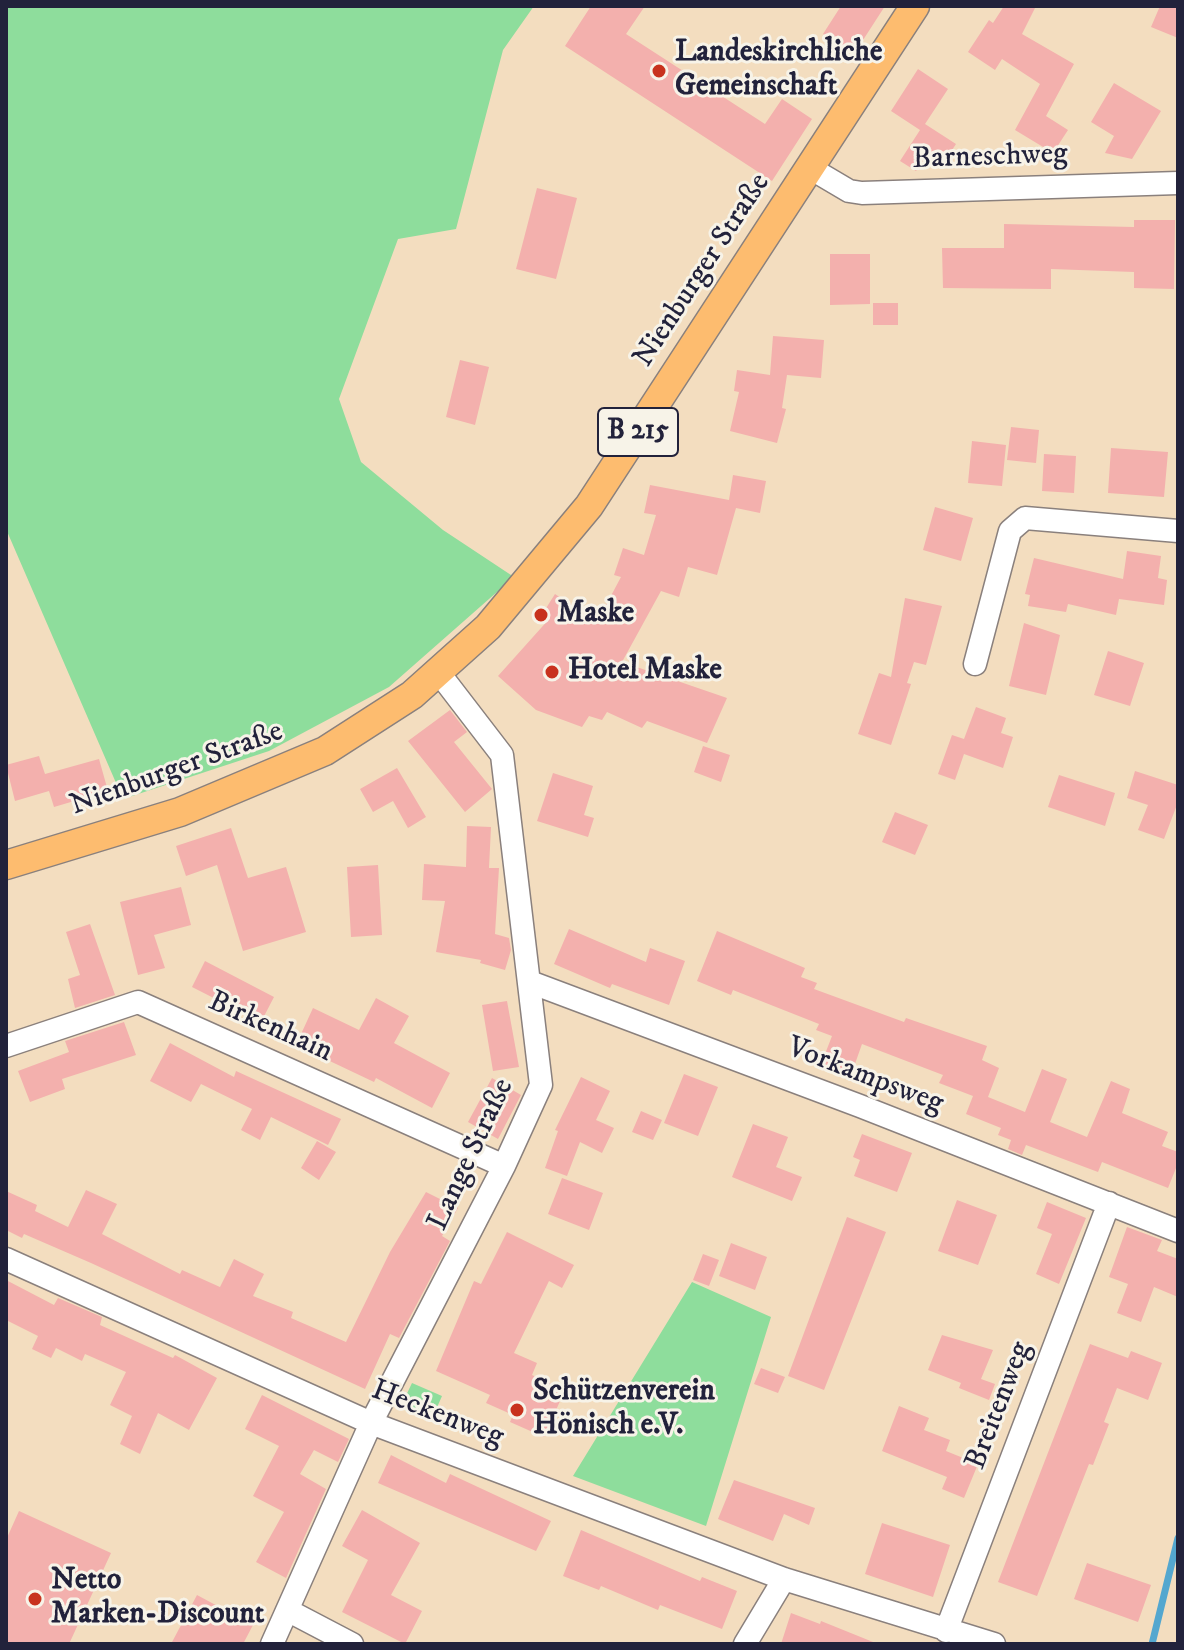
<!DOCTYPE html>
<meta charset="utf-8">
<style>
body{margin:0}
#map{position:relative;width:1184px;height:1650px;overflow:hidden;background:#f3ddbf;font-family:"IM FELL DW Pica",serif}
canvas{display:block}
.frame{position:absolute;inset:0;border:8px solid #22223b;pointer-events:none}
</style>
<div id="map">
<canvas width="1184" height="1650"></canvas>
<div class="frame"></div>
</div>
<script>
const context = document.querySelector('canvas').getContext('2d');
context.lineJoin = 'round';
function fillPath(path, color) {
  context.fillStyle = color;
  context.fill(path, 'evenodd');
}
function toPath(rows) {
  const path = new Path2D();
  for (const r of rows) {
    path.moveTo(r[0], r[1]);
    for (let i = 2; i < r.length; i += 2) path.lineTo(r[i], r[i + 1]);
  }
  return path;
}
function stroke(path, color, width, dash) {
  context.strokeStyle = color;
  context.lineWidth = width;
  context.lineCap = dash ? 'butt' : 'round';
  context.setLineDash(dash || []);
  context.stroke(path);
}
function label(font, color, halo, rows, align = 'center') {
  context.font = font + ' "IM FELL DW Pica",serif';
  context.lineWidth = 6;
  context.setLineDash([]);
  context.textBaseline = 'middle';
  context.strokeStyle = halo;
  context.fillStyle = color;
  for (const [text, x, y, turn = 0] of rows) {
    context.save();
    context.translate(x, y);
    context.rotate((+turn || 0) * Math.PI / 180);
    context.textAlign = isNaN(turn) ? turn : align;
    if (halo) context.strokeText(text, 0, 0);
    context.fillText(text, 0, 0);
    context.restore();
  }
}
fillPath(toPath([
 [6,6,534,6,503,50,456,229,398,239,339,399,361,462,443,530,514,577,389,687,269,751,123,799,6,529],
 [692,1282,771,1317,706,1526,573,1476],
 [412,1383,442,1396,431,1421,400,1408]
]), '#8edd9c');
stroke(toPath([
 [1152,1644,1178,1538]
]), '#54a7cf', 7);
fillPath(toPath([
 [591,6,645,6,626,34,765,124,782,99,812,119,772,181,565,46],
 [841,6,885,6,854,54,823,34],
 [1004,6,1036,6,1022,34,1074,64,1046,116,1068,130,1053,153,1015,130,1040,84,1002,59,995,70,968,52,989,20,993,23],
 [1160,6,1178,6,1178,38,1151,27],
 [918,69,948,89,925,124,956,144,943,164,928,154,916,171,900,161,920,130,891,111],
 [1114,83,1161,111,1132,159,1105,153,1114,136,1091,122],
 [537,188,577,198,556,279,516,269],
 [1134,220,1175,220,1174,289,1134,288,1134,272,1051,269,1051,289,943,288,942,248,1004,248,1004,224,1134,227],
 [830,254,870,254,870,304,830,305],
 [873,303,898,303,898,325,873,325],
 [773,336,824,340,821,378,787,375,782,408,786,409,777,443,730,431,739,392,734,391,737,370,770,375],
 [460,360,489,367,475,425,446,417],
 [1011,427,1039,430,1036,463,1007,460],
 [972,441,1006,445,1002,486,968,483],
 [1111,448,1168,452,1164,497,1108,493],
 [1044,454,1076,456,1074,493,1042,491],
 [733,475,766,481,760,513,736,508,717,575,688,567,679,597,661,591,622,662,727,698,707,743,647,721,642,728,607,712,602,720,589,716,582,727,536,710,498,676,550,618,543,613,555,594,597,622,621,577,614,575,623,548,644,555,656,515,644,513,650,485,729,500],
 [935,507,973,518,961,561,923,550],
 [1127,551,1161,556,1158,578,1167,580,1164,605,1119,599,1116,615,1068,604,1066,612,1028,606,1030,595,1025,594,1034,558,1123,579],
 [905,598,942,606,926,665,914,662,907,683,911,684,891,745,858,734,879,673,891,677],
 [1024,623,1060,635,1046,695,1009,686],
 [1108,651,1144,663,1130,706,1094,695],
 [976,707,1006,718,1001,733,1013,737,1003,768,964,754,955,780,938,774,952,735,964,739],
 [450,710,467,732,454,742,492,789,465,812,408,741],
 [703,746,730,755,721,782,694,772],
 [39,756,45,774,99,759,108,791,54,807,49,791,15,801,6,765],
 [397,768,426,817,408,828,393,801,373,812,360,789],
 [1135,771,1178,785,1178,802,1164,839,1138,830,1148,805,1127,798],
 [553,773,593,786,584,815,594,818,588,837,537,821],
 [1059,775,1115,793,1105,826,1048,807],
 [895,812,928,825,915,855,882,842],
 [467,826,491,827,489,868,499,868,495,934,509,938,511,950,505,970,480,963,481,960,436,952,445,901,422,900,424,864,466,867],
 [231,828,248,878,286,867,306,932,243,951,217,865,186,876,176,846],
 [378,865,382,935,351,937,347,867],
 [181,887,191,925,154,935,165,968,138,975,120,902],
 [90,924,115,995,75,1008,68,979,80,975,66,932],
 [569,929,646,962,650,948,685,961,669,1005,612,984,610,988,554,964],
 [717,931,805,968,801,977,817,983,814,989,904,1022,906,1018,987,1046,982,1060,999,1068,988,1097,1025,1112,1042,1069,1067,1079,1050,1122,1087,1137,1111,1081,1130,1089,1122,1113,1168,1132,1162,1146,1178,1152,1178,1163,1168,1188,1102,1162,1098,1172,1026,1145,1022,1155,1008,1149,1011,1140,998,1135,1001,1128,966,1114,973,1096,939,1083,943,1075,862,1044,850,1078,820,1067,832,1036,816,1030,819,1024,733,990,731,995,697,981],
 [205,961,274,997,261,1022,192,987],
 [376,998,409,1016,394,1043,450,1073,432,1108,376,1078,374,1082,296,1045,313,1008,359,1030],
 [507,1001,519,1067,493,1071,482,1005],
 [124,1022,136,1055,62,1079,65,1089,30,1102,18,1071,69,1052,65,1041],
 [170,1043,234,1077,236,1071,341,1119,328,1145,271,1117,260,1140,241,1130,252,1109,201,1084,191,1102,150,1081],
 [684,1074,718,1087,698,1136,664,1123],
 [581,1077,610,1091,596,1120,614,1128,602,1153,580,1142,567,1176,545,1168,558,1131,555,1130],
 [492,1078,521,1095,498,1139,468,1122],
 [641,1111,662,1120,653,1140,632,1132],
 [753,1124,788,1137,776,1167,802,1177,792,1201,732,1177],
 [862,1134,912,1153,897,1192,854,1176,860,1160,853,1157],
 [317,1141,336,1152,319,1180,301,1168],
 [562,1178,603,1193,589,1230,548,1214],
 [86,1190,117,1204,102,1234,180,1274,182,1270,220,1287,234,1259,264,1274,253,1296,293,1312,291,1318,346,1342,390,1252,426,1192,458,1208,442,1236,450,1241,399,1338,390,1334,365,1389,91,1263,24,1234,22,1238,6,1230,6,1191,37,1205,35,1211,68,1227],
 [957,1200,997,1215,978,1265,938,1251],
 [1047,1202,1086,1218,1059,1284,1036,1274,1052,1234,1037,1228],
 [847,1217,886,1232,824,1390,788,1376],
 [1127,1227,1162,1240,1157,1251,1178,1259,1178,1297,1154,1287,1141,1322,1117,1313,1128,1284,1109,1277],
 [507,1232,574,1265,562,1288,549,1281,514,1353,537,1363,532,1375,565,1390,544,1437,510,1422,513,1415,486,1403,490,1395,436,1371,474,1281,481,1284],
 [731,1243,767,1257,755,1290,719,1276],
 [703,1254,719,1260,709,1286,693,1280],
 [6,1280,54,1305,58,1298,102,1317,100,1325,173,1358,175,1355,217,1378,189,1430,158,1413,140,1454,120,1444,132,1416,110,1405,126,1372,85,1354,82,1361,56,1348,51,1358,32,1349,38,1336,6,1320],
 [942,1335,993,1350,981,1379,995,1384,989,1400,959,1388,961,1383,928,1370],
 [1090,1344,1128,1358,1131,1351,1162,1363,1148,1400,1117,1388,1104,1422,1109,1424,1093,1465,1089,1464,1037,1596,998,1582],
 [761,1368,785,1377,778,1393,754,1384],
 [262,1395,349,1439,338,1462,314,1450,300,1474,326,1489,286,1578,256,1562,284,1512,253,1496,279,1446,245,1429],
 [899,1406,929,1418,924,1430,950,1440,946,1451,978,1464,964,1498,942,1489,947,1477,882,1451],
 [391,1455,446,1483,450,1474,551,1521,536,1551,378,1483],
 [734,1480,815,1508,809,1525,784,1514,773,1541,718,1519],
 [362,1510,420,1543,391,1595,422,1611,405,1644,342,1612,368,1560,342,1546],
 [19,1511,111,1553,69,1644,6,1644,6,1540],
 [882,1523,950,1545,933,1597,865,1574],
 [581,1530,700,1581,702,1577,737,1591,722,1629,660,1605,658,1610,601,1586,599,1590,563,1576],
 [1087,1563,1151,1585,1138,1622,1074,1599],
 [197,1595,253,1625,243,1644,171,1644],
 [791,1613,820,1624,821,1621,878,1644,781,1644]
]), '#f3b0ad');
const minor = toPath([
 [810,168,849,191,862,193,1178,183],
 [975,664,1010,531,1025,518,1178,531],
 [530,982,860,1106,1178,1231],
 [6,1046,138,1002,504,1166],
 [6,1259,371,1423,784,1579,994,1644],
 [289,1611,352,1644],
 [946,1631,1109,1203],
 [272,1644,371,1423,504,1166,541,1085,502,755,439,673],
 [745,1644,784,1579]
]);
const major = toPath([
 [6,865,180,812,325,751,412,695,488,627,589,506,915,6]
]);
stroke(minor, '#8a807d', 25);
stroke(major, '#8a807d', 31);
stroke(minor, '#fff', 22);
stroke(major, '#fdbc6f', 28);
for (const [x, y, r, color] of [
 [659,71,8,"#c8321e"],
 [541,615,8,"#c8321e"],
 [552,672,8,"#c8321e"],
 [517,1410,8,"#c8321e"],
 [35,1599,8,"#c8321e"]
]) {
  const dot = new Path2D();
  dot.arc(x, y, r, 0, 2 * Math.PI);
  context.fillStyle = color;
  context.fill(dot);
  stroke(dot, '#f7f3e8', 3);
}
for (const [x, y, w] of [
 [638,432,80]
]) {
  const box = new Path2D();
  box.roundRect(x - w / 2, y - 24, w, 48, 6);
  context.fillStyle = '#f7f3e8';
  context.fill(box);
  stroke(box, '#22223b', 2);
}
label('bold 28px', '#22223b', null, [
 ["B 215",638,432]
]);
label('bold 30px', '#22223b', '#f7f3e8', [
 ["Landeskirchliche",675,54],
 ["Gemeinschaft",675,88],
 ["Maske",557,615],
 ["Hotel Maske",568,672],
 ["Schützenverein",533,1393],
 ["Hönisch e.V.",533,1427],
 ["Netto",51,1582],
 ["Marken-Discount",51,1616]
], 'left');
label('30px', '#22223b', '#f7f3e8', [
 ["Barneschweg",990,158,-2],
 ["Nienburger Straße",703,271,-57],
 ["Nienburger Straße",177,770,-20],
 ["Birkenhain",270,1028,24],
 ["Vorkampsweg",865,1077,21],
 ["Lange Straße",472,1155,-65],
 ["Breitenweg",1000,1406,-69],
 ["Heckenweg",437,1415,21]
]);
</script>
